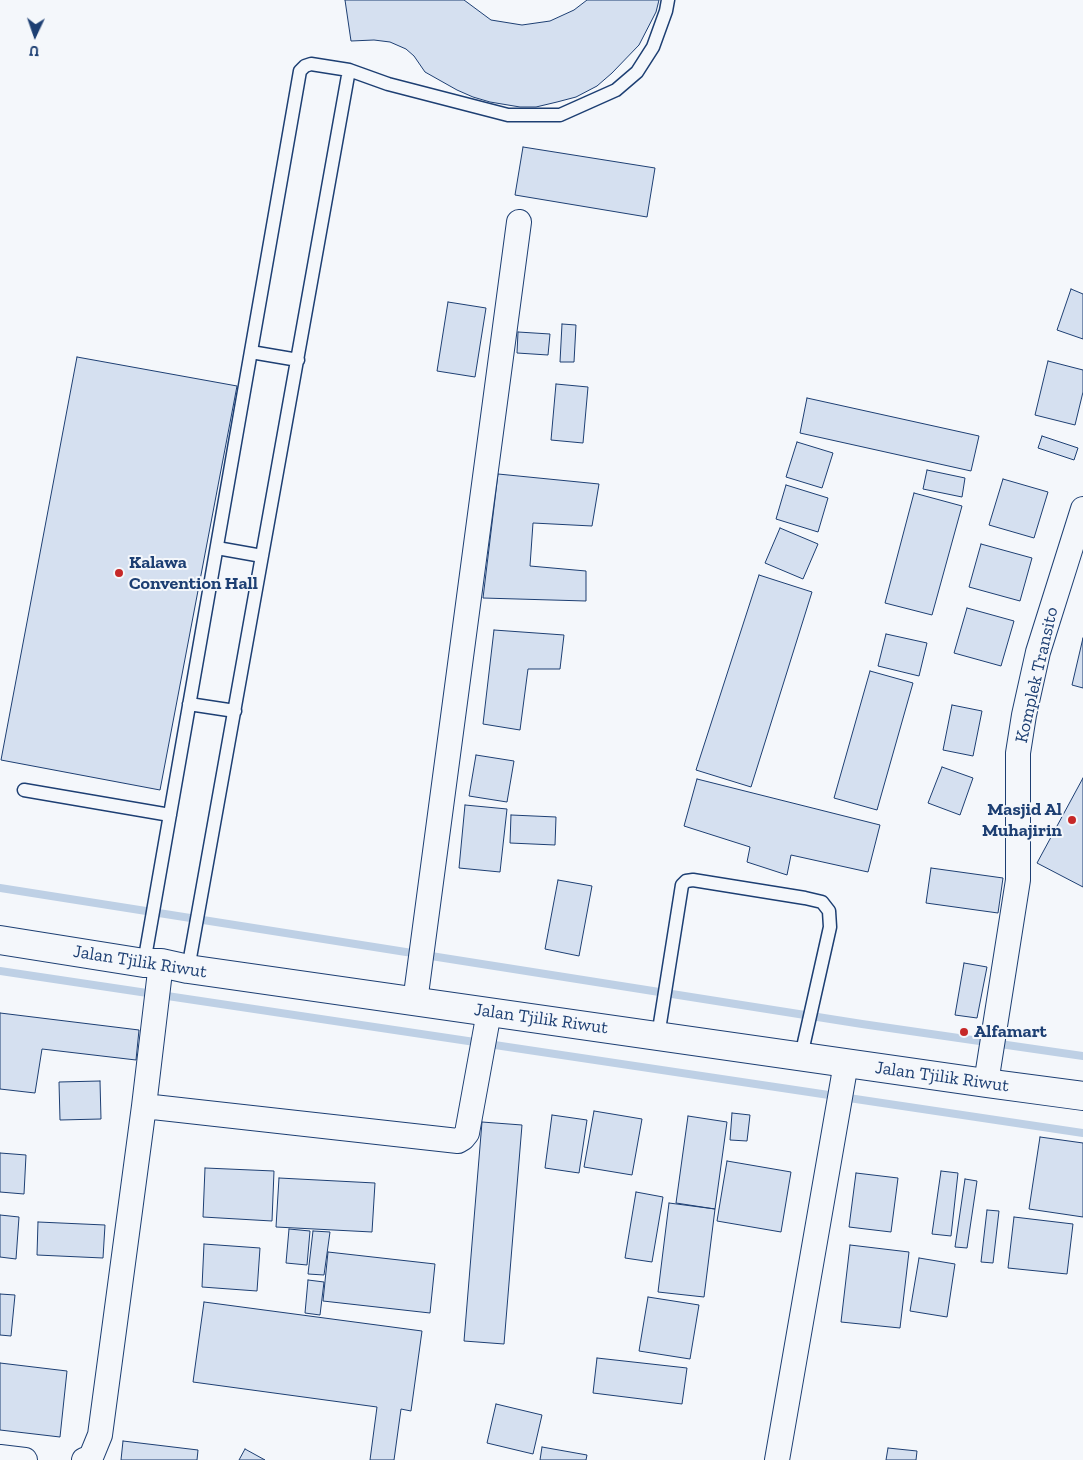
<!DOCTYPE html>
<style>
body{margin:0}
#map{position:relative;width:1083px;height:1460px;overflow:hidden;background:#f4f7fb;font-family:"Zilla Slab",serif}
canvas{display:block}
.north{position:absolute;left:10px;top:10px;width:50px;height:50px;-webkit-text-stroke:4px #f4f7fb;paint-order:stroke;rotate:183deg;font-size:14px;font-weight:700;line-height:20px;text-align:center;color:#1d3f73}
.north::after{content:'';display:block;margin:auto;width:18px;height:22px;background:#1d3f73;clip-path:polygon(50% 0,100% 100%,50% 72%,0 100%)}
</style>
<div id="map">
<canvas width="1083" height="1460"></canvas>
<div class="north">U</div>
</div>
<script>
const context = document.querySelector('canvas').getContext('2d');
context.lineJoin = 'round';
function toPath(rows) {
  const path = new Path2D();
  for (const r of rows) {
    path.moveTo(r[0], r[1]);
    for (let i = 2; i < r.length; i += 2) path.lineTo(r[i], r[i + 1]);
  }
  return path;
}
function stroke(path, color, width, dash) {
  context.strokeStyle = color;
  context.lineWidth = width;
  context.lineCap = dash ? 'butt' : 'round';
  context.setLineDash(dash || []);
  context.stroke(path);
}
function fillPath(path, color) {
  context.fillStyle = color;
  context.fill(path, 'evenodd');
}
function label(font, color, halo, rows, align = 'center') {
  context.font = font + ' "Zilla Slab",serif';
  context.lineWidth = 4;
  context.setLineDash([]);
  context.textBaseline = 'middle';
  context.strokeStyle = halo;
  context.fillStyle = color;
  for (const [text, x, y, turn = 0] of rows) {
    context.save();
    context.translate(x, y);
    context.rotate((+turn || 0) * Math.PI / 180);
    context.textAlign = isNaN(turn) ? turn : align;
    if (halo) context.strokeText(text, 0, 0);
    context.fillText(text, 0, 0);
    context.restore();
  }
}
stroke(toPath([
 [0,888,862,1024,1083,1056],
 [0,971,1083,1133]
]), '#bed0e5', 8);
const building = toPath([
 [345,0,464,0,491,20,522,25,550,21,574,10,587,0,659,0,656,12,639,45,612,73,597,86,576,97,557,102,536,107,520,107,490,102,473,97,457,90,425,72,414,56,406,49,390,42,374,40,351,41,345,0],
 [523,147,655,168,647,217,515,195,523,147],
 [1071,289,1083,294,1083,339,1057,330,1071,289],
 [448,302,486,308,475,377,437,371,448,302],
 [562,324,576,325,574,362,560,362,562,324],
 [518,332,550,334,548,355,517,353,518,332],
 [77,357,237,386,160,790,1,760,77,357],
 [1048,361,1083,370,1083,392,1075,425,1035,415,1048,361],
 [556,384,588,387,583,443,551,440,556,384],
 [807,398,979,436,971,471,800,433,807,398],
 [1042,436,1078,448,1074,460,1038,448,1042,436],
 [797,442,833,453,822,488,786,477,797,442],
 [927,470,965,478,962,497,923,489,927,470],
 [498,474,599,484,592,526,533,523,530,566,586,571,586,601,483,598,498,474],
 [1003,479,1048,492,1034,538,989,525,1003,479],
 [786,485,828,498,818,532,776,519,786,485],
 [914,493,962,506,932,615,885,603,914,493],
 [780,528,818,544,803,579,765,563,780,528],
 [981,544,1032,558,1020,601,969,587,981,544],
 [759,575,812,592,751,787,696,770,759,575],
 [967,608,1014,621,1001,666,954,653,967,608],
 [494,630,564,635,560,669,528,669,520,730,483,724,494,630],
 [886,634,927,643,919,676,878,666,886,634],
 [1083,638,1083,688,1072,685,1083,638],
 [870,671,913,683,877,810,834,798,870,671],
 [952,705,982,711,973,756,943,750,952,705],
 [476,755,514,761,507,802,469,796,476,755],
 [942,767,973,778,960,815,928,803,942,767],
 [1083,778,1083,887,1037,863,1083,778],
 [697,779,880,825,868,872,791,855,787,875,747,862,750,847,684,826,697,779],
 [465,805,507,809,500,872,459,868,465,805],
 [511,815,556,817,555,845,510,843,511,815],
 [931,868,1003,878,998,913,926,903,931,868],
 [558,880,592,886,579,956,545,949,558,880],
 [964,963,987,967,977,1018,955,1015,964,963],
 [0,1013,139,1030,136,1060,42,1049,35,1093,0,1089,0,1013],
 [100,1081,101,1119,60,1120,59,1082,100,1081],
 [594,1111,642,1119,632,1175,584,1167,594,1111],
 [732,1113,750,1115,747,1141,730,1140,732,1113],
 [552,1115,587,1120,579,1173,545,1168,552,1115],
 [688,1116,727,1122,715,1209,676,1203,688,1116],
 [482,1122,522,1125,504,1344,464,1341,482,1122],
 [1040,1137,1083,1143,1083,1217,1029,1209,1040,1137],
 [0,1153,26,1155,24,1194,0,1192,0,1153],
 [727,1161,791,1172,781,1232,717,1221,727,1161],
 [205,1168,274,1171,272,1221,203,1217,205,1168],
 [941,1171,958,1173,951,1236,932,1234,941,1171],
 [856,1173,898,1178,891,1232,849,1227,856,1173],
 [279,1178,375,1183,372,1232,276,1227,279,1178],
 [965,1179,977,1181,967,1248,955,1247,965,1179],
 [636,1192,663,1197,652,1262,625,1258,636,1192],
 [669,1203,715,1209,704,1297,658,1292,669,1203],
 [987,1210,999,1211,993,1263,981,1262,987,1210],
 [0,1215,19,1217,16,1259,0,1257,0,1215],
 [1014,1217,1073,1224,1067,1274,1008,1268,1014,1217],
 [38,1222,105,1225,103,1258,37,1255,38,1222],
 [289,1229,310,1231,307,1265,286,1263,289,1229],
 [313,1231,330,1232,324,1275,308,1274,313,1231],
 [204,1244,260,1248,257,1291,202,1287,204,1244],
 [850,1245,909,1252,900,1328,841,1322,850,1245],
 [328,1252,435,1264,430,1313,323,1301,328,1252],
 [919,1258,955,1264,947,1317,910,1311,919,1258],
 [308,1280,324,1282,320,1315,305,1313,308,1280],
 [0,1294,15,1295,11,1336,0,1335,0,1294],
 [648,1297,699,1305,690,1359,639,1351,648,1297],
 [204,1302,422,1331,411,1411,401,1409,394,1460,370,1460,377,1407,193,1382,204,1302],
 [597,1358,687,1368,682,1404,593,1393,597,1358],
 [0,1363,67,1371,60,1437,0,1430,0,1363],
 [496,1404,542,1415,533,1454,487,1443,496,1404],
 [123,1441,198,1450,197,1460,121,1460,123,1441],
 [542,1447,587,1455,586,1460,540,1460,542,1447],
 [888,1448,917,1451,916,1460,886,1460,888,1448],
 [245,1449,265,1460,239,1460,245,1449]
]);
fillPath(building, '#d5e0f0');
stroke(building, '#1d3f73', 1);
const service = toPath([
 [251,352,298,360],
 [217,548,262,556],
 [189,704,235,711],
 [24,790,170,815],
 [144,963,300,71,305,66,311,64,349,70,388,84,508,115,560,115,616,90,637,72,653,47,666,11,668,0],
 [188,969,349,70],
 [658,1036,682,885,686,881,693,880,805,898,822,902,829,911,830,927,801,1056]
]);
const minor = toPath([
 [415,1002,519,222],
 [986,1083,1018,880,1018,753,1024,715,1038,652,1083,509],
 [144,1106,458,1141,463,1138,467,1133,489,1012],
 [0,1457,25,1460],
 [84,1460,91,1457,100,1435,144,1106,161,963],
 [777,1460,846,1063]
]);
const trunk = toPath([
 [0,940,144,963,161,963,188,969,986,1083,1083,1096]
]);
stroke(service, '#1d3f73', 15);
stroke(minor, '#1d3f73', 26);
stroke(trunk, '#1d3f73', 30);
stroke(service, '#f4f7fb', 12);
stroke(minor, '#f4f7fb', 24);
stroke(trunk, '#f4f7fb', 28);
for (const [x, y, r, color] of [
 [119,573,5,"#c62828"],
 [1072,820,5,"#c62828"],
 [964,1032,5,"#c62828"]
]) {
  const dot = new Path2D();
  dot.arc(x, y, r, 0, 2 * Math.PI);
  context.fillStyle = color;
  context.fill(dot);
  stroke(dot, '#f4f7fb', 2);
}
label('bold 18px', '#1d3f73', '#f4f7fb', [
 ["Kalawa",129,563],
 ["Convention Hall",129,584],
 ["Masjid Al",1062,810,"right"],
 ["Muhajirin",1062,831,"right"],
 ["Alfamart",974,1032]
], 'left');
label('18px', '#1d3f73', '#f4f7fb', [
 ["Komplek Transito",1037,675,-77],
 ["Jalan Tjilik Riwut",140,962,9],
 ["Jalan Tjilik Riwut",541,1019,8],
 ["Jalan Tjilik Riwut",942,1077,8]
]);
</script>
